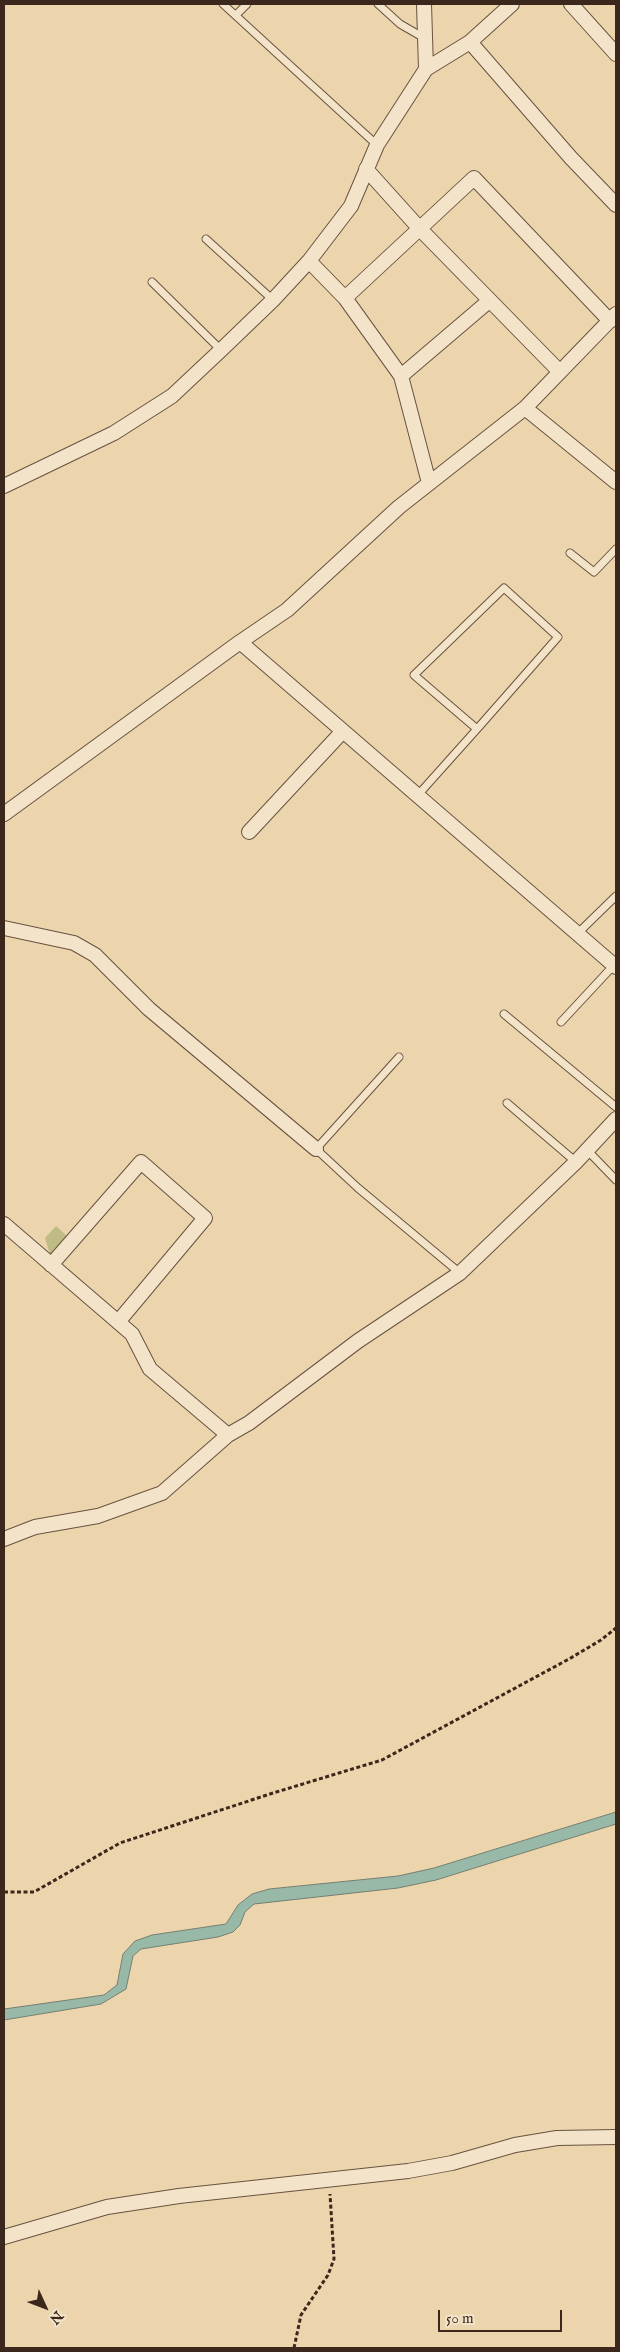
<!DOCTYPE html>
<style>
body{margin:0}
#map{position:relative;width:620px;height:2352px;overflow:hidden;background:#ecd5ac;font-family:"IM FELL English",serif}
canvas{display:block}
.frame{position:absolute;inset:0;border:5px solid #3c271c;pointer-events:none}
.north{position:absolute;left:20px;top:2282px;width:50px;height:50px;-webkit-text-stroke:4px #f3e4c9;paint-order:stroke;rotate:133deg;font-size:14px;font-weight:700;line-height:20px;text-align:center;color:#3c271c}
.north::after{content:'';display:block;margin:auto;width:18px;height:22px;background:#3c271c;clip-path:polygon(50% 0,100% 100%,50% 72%,0 100%)}
.scale{position:absolute;left:438px;top:2310px;width:124px;height:22px;box-sizing:border-box;border:2px solid #3c271c;border-top:0;padding-left:6px;font-size:15px;line-height:18px;white-space:nowrap;color:#3c271c;-webkit-text-stroke:4px #f3e4c9;paint-order:stroke}
</style>
<div id="map">
<canvas width="620" height="2352"></canvas>
<div class="frame"></div>
<div class="north">N</div>
<div class="scale">50 m</div>
</div>
<script>
const context = document.querySelector('canvas').getContext('2d');
context.lineJoin = 'round';
function fillPath(path, color) {
  context.fillStyle = color;
  context.fill(path, 'evenodd');
}
function toPath(rows) {
  const path = new Path2D();
  for (const r of rows) {
    path.moveTo(r[0], r[1]);
    for (let i = 2; i < r.length; i += 2) path.lineTo(r[i], r[i + 1]);
  }
  return path;
}
function stroke(path, color, width, dash) {
  context.strokeStyle = color;
  context.lineWidth = width;
  context.lineCap = dash ? 'butt' : 'round';
  context.setLineDash(dash || []);
  context.stroke(path);
}
fillPath(toPath([
 [56,1226,67,1236,51,1258,45,1238]
]), '#bfbb84');
const water = toPath([
 [616,1812,616,1824,436,1880,398,1888,254,1904,245,1912,240,1925,233,1932,218,1937,141,1949,133,1956,126,1989,101,2004,4,2020,4,2009,104,1995,117,1985,123,1954,135,1941,152,1935,226,1924,238,1905,252,1894,269,1889,398,1876,434,1868,616,1812]
]);
fillPath(water, '#99b9a8');
stroke(water, '#747f70', 1);
const service = toPath([
 [223,4,377,145],
 [378,4,400,24,426,39],
 [236,15,247,4],
 [206,239,273,300],
 [152,282,221,350],
 [570,553,594,572,616,549],
 [417,796,477,729,414,675,504,588,558,637,477,729],
 [577,934,616,896],
 [504,1014,616,1107],
 [561,1022,614,965],
 [399,1057,316,1149,358,1188,460,1273],
 [507,1103,576,1162],
 [587,1150,616,1180]
]);
const minor = toPath([
 [424,4,426,69],
 [571,4,616,54],
 [470,42,571,158,616,205],
 [366,169,420,229,560,372],
 [309,261,345,298,401,376,429,483],
 [345,298,474,178,610,321],
 [401,376,489,301],
 [525,408,616,482],
 [4,486,114,433,172,396,221,350,273,300,309,261,351,206,377,145,426,69,470,42,512,4],
 [240,642,616,967],
 [4,814,240,642,287,610,399,507,525,408,616,314],
 [249,832,343,731],
 [4,928,74,943,95,955,149,1009,316,1149],
 [4,1224,132,1334,150,1369,228,1435],
 [51,1265,141,1162,205,1218,118,1322],
 [4,1539,35,1527,98,1516,162,1493,228,1435,249,1423,358,1341,460,1273,576,1162,616,1119],
 [4,2237,107,2207,179,2196,408,2171,452,2163,515,2145,557,2138,616,2137]
]);
stroke(service, '#685240', 9);
stroke(minor, '#685240', 16);
stroke(toPath([
 [4,1892,34,1892,120,1843,273,1793,382,1760,569,1659,601,1640,616,1628],
 [294,2348,301,2315,328,2275,334,2259,330,2194]
]), '#3c271c', 3, [4, 2.5]);
stroke(service, '#f3e4c9', 7);
stroke(minor, '#f3e4c9', 14);
</script>
